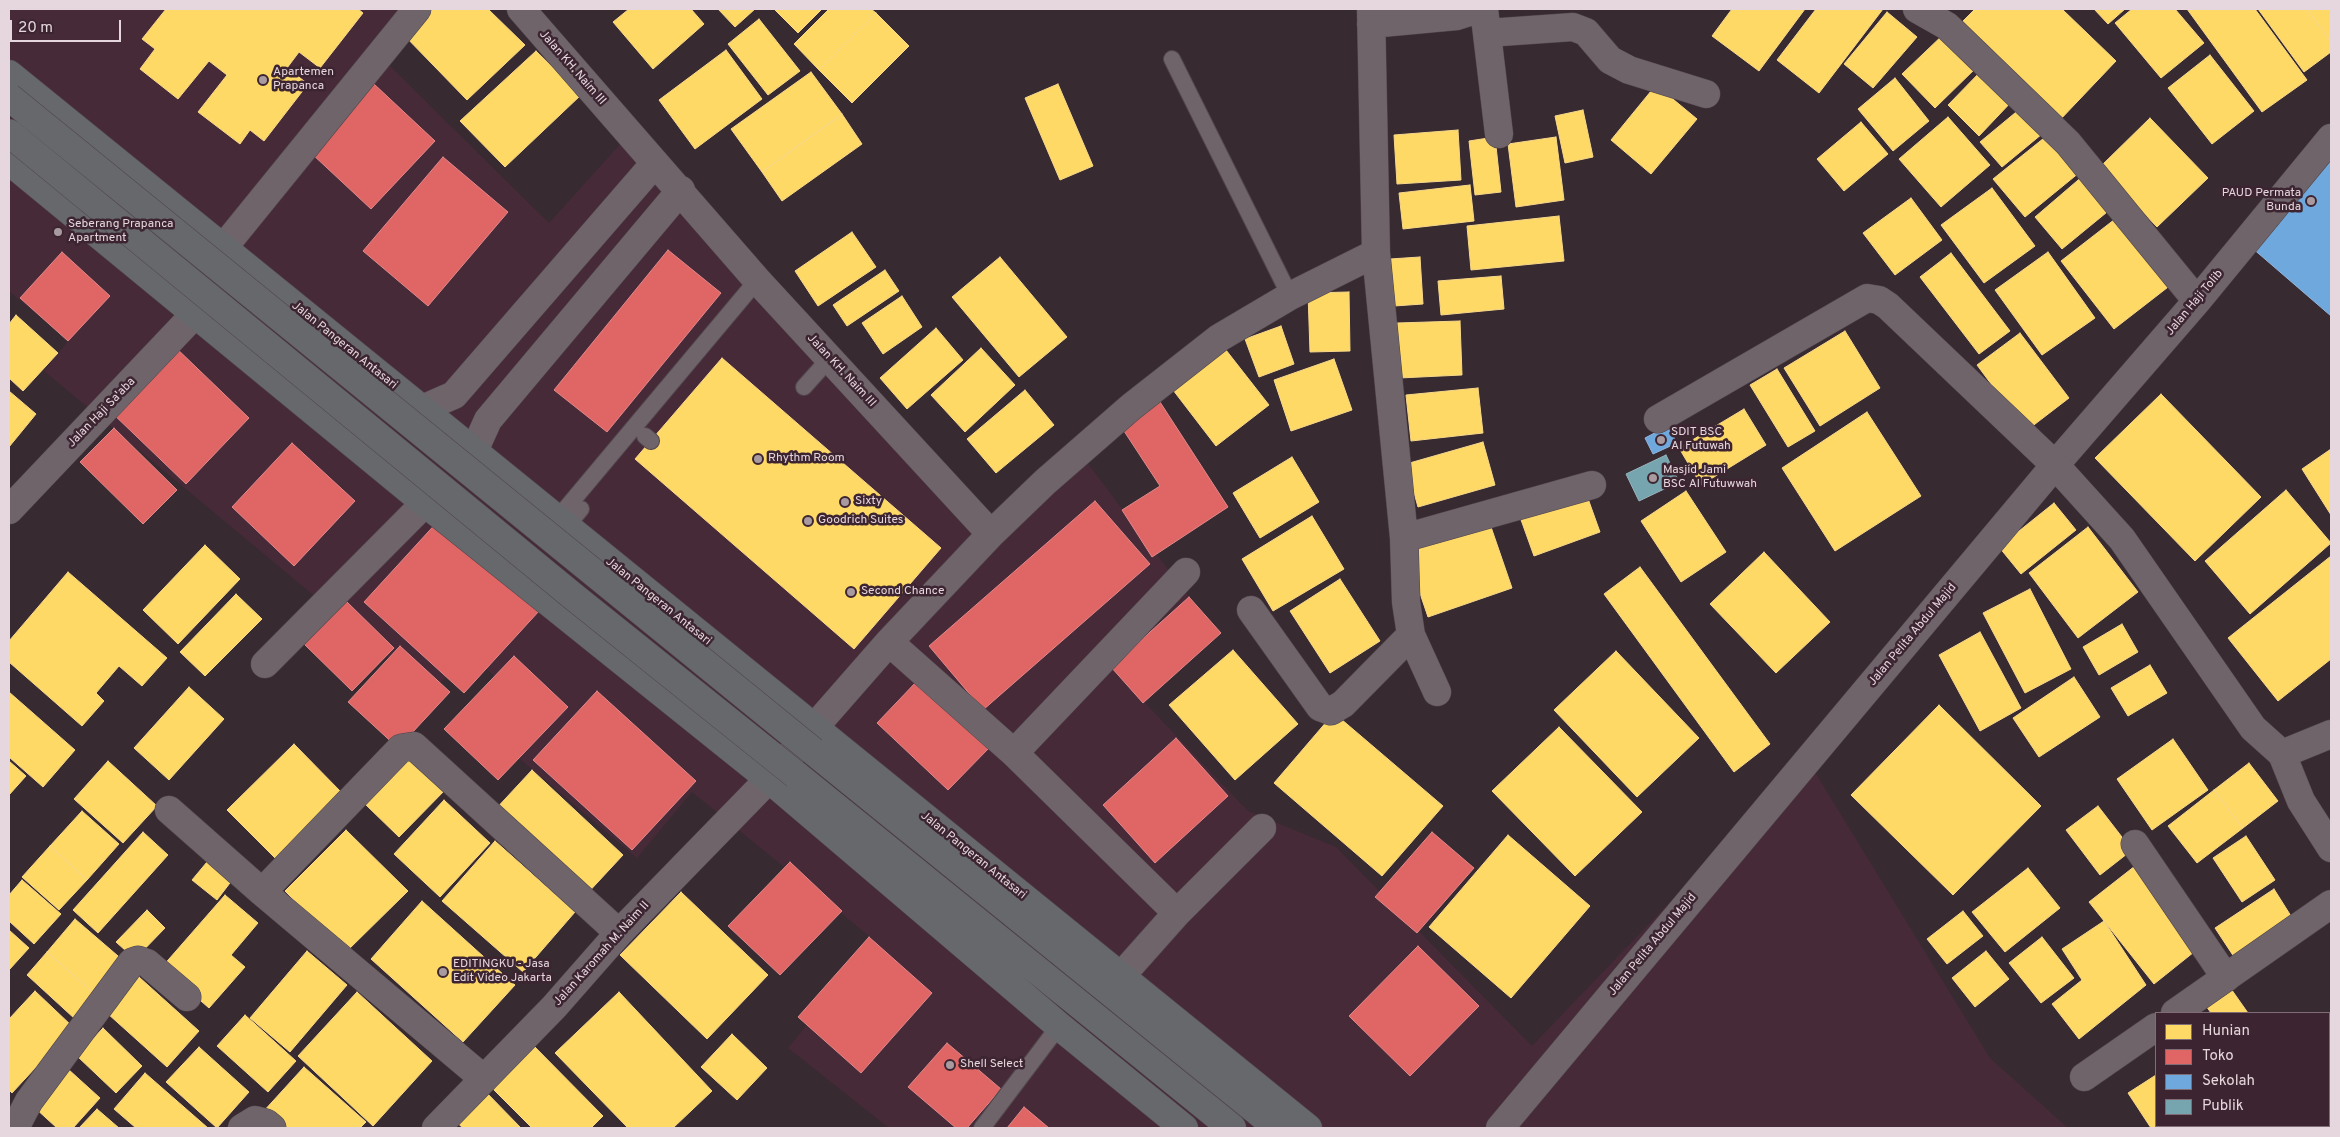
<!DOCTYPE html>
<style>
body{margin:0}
#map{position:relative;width:2340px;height:1137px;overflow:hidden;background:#372a30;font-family:Overpass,sans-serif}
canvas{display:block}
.frame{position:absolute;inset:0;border:10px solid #e6d6dd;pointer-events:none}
.legend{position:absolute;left:2155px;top:1012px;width:175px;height:115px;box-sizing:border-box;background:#3c2530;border:1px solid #806c75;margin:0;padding:6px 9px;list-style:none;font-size:15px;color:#e6d6dd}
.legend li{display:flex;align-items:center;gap:10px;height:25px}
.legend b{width:25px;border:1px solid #806c75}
.scale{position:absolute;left:10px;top:20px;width:111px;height:22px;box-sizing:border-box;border:2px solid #e6d6dd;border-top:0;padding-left:6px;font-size:15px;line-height:18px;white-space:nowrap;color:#e6d6dd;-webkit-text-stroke:4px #3c2530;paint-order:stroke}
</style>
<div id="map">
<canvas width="2340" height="1137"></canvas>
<div class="frame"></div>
<ul class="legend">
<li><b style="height:14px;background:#ffd966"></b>Hunian</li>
<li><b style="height:14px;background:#e06666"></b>Toko</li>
<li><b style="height:14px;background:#6fa8dc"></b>Sekolah</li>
<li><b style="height:14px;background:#76a5af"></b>Publik</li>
</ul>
<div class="scale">20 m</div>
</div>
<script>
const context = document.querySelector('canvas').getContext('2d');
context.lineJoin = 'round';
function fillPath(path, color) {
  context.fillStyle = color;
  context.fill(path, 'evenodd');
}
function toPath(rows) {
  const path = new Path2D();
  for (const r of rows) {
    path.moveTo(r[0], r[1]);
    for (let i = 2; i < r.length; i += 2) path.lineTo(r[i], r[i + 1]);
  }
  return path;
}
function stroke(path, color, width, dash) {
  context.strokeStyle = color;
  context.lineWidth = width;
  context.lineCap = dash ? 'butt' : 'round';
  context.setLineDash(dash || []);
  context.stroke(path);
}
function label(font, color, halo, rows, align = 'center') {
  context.font = font + ' Overpass,sans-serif';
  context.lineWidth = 5;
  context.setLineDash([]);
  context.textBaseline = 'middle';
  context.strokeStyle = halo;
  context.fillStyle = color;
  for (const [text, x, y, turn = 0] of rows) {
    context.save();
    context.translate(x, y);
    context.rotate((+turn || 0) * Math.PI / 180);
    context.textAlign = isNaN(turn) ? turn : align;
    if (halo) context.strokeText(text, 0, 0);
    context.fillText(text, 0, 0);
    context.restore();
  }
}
fillPath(toPath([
 [9,9,405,9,379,55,549,223,623,141,972,531,1073,444,1189,597,1111,667,1248,811,1336,847,1532,1046,1807,759,1990,1058,2068,1128,889,1128,788,1048,875,941,692,792,637,858,494,737,528,706,468,653,431,693,44,371,68,341,9,291]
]), '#462a38');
const homes = toPath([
 [166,9,358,9,363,13,320,68,299,52,287,68,308,84,264,141,250,130,240,144,198,112,227,75,209,61,178,99,140,69,155,49,142,39,166,9],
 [427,9,488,9,525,45,467,100,401,32,427,9],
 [629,9,691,9,704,24,653,69,613,22,629,9],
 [718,9,755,9,735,27,718,9],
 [774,9,822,9,798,33,774,9],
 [829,9,871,9,876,13,819,70,794,44,829,9],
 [1732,9,1805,9,1759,71,1712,36,1732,9],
 [1816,9,1883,9,1819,93,1777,60,1816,9],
 [1975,9,2062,9,2116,61,2058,122,1958,26,1975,9],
 [2094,9,2125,9,2108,24,2094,9],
 [2132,9,2175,9,2204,43,2161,78,2115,23,2132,9],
 [2187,9,2255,9,2307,80,2262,112,2187,9],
 [2258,9,2307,9,2331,42,2331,52,2304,72,2258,9],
 [2307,9,2331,9,2331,42,2307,9],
 [1887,12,1917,37,1873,88,1844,64,1887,12],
 [876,13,909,46,852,103,819,70,876,13],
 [759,19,800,71,768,95,728,44,759,19],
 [1946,32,1979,65,1935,108,1902,74,1946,32],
 [726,50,762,99,695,149,659,100,726,50],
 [536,51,581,95,505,167,460,121,536,51],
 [2210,55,2254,111,2212,144,2168,88,2210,55],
 [1984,68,2015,98,1979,136,1948,105,1984,68],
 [811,72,842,114,762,172,731,129,811,72],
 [1895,78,1929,121,1893,151,1858,109,1895,78],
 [1058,84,1093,166,1060,180,1025,98,1058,84],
 [1656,85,1697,119,1651,174,1611,140,1656,85],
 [2021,108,2042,134,2002,167,1980,142,2021,108],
 [1583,110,1593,157,1565,163,1555,116,1583,110],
 [842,114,862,144,782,201,762,172,842,114],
 [1948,117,1990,165,1941,207,1899,159,1948,117],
 [2150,118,2208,178,2157,227,2100,167,2150,118],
 [1861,122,1888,154,1844,191,1817,159,1861,122],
 [1458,130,1461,180,1397,184,1394,135,1458,130],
 [2049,134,2080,172,2025,217,1993,179,2049,134],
 [1495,137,1501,192,1475,195,1469,141,1495,137],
 [1556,137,1564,200,1516,207,1508,144,1556,137],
 [2084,175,2112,208,2062,249,2035,217,2084,175],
 [1470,185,1474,221,1403,229,1399,193,1470,185],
 [1992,188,2035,246,1984,283,1941,225,1992,188],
 [1911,198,1942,240,1895,275,1863,233,1911,198],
 [1559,216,1564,261,1471,270,1467,226,1559,216],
 [2119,216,2172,284,2114,329,2061,261,2119,216],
 [852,232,876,267,818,306,795,271,852,232],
 [2048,252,2095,318,2042,355,1995,290,2048,252],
 [1951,253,2010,331,1979,354,1920,277,1951,253],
 [1000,257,1067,337,1019,377,952,297,1000,257],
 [1420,257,1423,304,1394,306,1390,259,1420,257],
 [885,270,899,291,847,326,833,305,885,270],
 [1501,276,1504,309,1441,315,1438,281,1501,276],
 [1349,292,1350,351,1310,352,1308,293,1349,292],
 [902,296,922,327,883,354,862,323,902,296],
 [16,315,58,353,23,391,9,378,9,324,16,315],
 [1460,321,1462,375,1399,378,1397,323,1460,321],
 [1281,326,1294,364,1259,377,1245,339,1281,326],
 [936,328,963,360,907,409,880,378,936,328],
 [1845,331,1880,388,1820,426,1784,368,1845,331],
 [2020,333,2069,398,2026,431,1977,365,2020,333],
 [981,348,1015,385,965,432,931,395,981,348],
 [1226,350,1269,405,1216,446,1173,390,1226,350],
 [722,358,941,548,854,649,635,459,722,358],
 [1334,359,1352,410,1291,431,1274,380,1334,359],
 [1777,369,1815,431,1788,447,1750,385,1777,369],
 [1478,388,1483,433,1411,441,1406,395,1478,388],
 [1025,390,1054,425,996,473,967,439,1025,390],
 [9,391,36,414,9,447,9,391],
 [2161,394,2261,497,2195,561,2095,458,2161,394],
 [1744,409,1766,445,1701,485,1679,448,1744,409],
 [1867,412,1921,496,1835,551,1782,468,1867,412],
 [1483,442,1495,485,1418,507,1406,464,1483,442],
 [2331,449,2331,515,2302,469,2331,449],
 [1292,457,1319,502,1260,538,1233,493,1292,457],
 [2286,490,2331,543,2250,614,2205,561,2286,490],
 [1686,491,1726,552,1681,582,1641,521,1686,491],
 [1586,493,1600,532,1534,556,1520,517,1586,493],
 [2054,503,2076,530,2021,574,1999,547,2054,503],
 [1312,516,1344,569,1273,611,1242,559,1312,516],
 [1490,524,1512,588,1428,617,1406,552,1490,524],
 [2088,527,2138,592,2078,638,2029,573,2088,527],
 [205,545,240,579,178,644,143,610,205,545],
 [1764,552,1830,622,1776,673,1710,604,1764,552],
 [2331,556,2331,659,2278,701,2228,638,2331,556],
 [1640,567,1770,744,1734,772,1604,594,1640,567],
 [68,572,167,658,142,686,119,666,96,693,104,701,82,726,9,662,9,641,68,572],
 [1340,579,1380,641,1330,673,1290,611,1340,579],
 [2030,589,2071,669,2025,693,1983,613,2030,589],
 [236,594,262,619,205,676,180,652,236,594],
 [2122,624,2138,652,2099,675,2083,647,2122,624],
 [1980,632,2021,708,1980,731,1939,655,1980,632],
 [1233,650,1298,724,1235,780,1169,705,1233,650],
 [1616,651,1699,738,1637,797,1554,710,1616,651],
 [2150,665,2167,693,2128,716,2111,688,2150,665],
 [2074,677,2100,717,2039,757,2013,718,2074,677],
 [189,687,224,719,169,780,134,748,189,687],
 [9,692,75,750,43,787,9,757,9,692],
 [1939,705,2041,806,1953,895,1851,795,1939,705],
 [1334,713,1443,806,1382,876,1274,783,1334,713],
 [1559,727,1642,812,1575,876,1492,791,1559,727],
 [2173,739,2208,790,2152,830,2117,779,2173,739],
 [294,744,342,793,276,859,227,810,294,744],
 [414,754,448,787,399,837,365,804,414,754],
 [9,761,26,776,9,795,9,761],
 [108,761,157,806,123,843,74,799,108,761],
 [2249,763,2278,801,2243,828,2214,790,2249,763],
 [532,770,623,855,584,897,493,812,532,770],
 [2214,790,2243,828,2197,863,2168,826,2214,790],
 [444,800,490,843,440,897,394,854,444,800],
 [2098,806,2132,850,2100,875,2066,830,2098,806],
 [82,811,119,844,87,880,50,846,82,811],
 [346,830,408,891,346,952,285,891,346,830],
 [143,832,168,855,98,933,73,910,143,832],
 [1508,835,1590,906,1511,998,1429,927,1508,835],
 [2246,836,2275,880,2242,902,2213,858,2246,836],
 [495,841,575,912,523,972,442,901,495,841],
 [50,846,87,880,59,910,22,877,50,846],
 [212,856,236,875,217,900,192,880,212,856],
 [2135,866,2199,948,2154,984,2089,902,2135,866],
 [2028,868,2060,908,2005,952,1972,912,2028,868],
 [22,880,61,914,34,944,9,921,9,895,22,880],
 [2274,889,2296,924,2238,963,2215,928,2274,889],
 [681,892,768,975,707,1039,620,955,681,892],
 [225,895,258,923,231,955,245,967,209,1008,162,967,225,895],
 [422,901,515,985,463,1042,371,959,422,901],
 [147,910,165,928,135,959,116,942,147,910],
 [1963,911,1983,936,1947,964,1927,939,1963,911],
 [75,919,125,962,96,995,47,952,75,919],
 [2104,921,2146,985,2079,1039,2052,1004,2082,980,2062,949,2104,921],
 [9,930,29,948,9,970,9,930],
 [2042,937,2074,978,2041,1003,2009,963,2042,937],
 [307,951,347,985,290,1052,250,1018,307,951],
 [1986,951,2009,979,1975,1007,1952,978,1986,951],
 [47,952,96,995,75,1019,27,975,47,952],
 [139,977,199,1031,167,1067,107,1013,139,977],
 [2229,986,2248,1013,2211,1013,2204,1003,2229,986],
 [35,991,73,1027,12,1093,9,1090,9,1019,35,991],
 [357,992,432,1061,373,1126,298,1056,357,992],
 [619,992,712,1091,673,1128,628,1128,555,1053,619,992],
 [245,1015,296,1061,268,1092,217,1046,245,1015],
 [103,1028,142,1066,116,1093,77,1056,103,1028],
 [732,1034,767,1068,737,1100,701,1067,732,1034],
 [531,1043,603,1116,591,1128,532,1128,489,1085,531,1043],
 [199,1047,249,1092,217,1128,166,1082,199,1047],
 [304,1067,366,1122,360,1128,278,1128,262,1113,304,1067],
 [68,1069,100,1098,73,1128,57,1128,34,1107,68,1069],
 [145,1073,208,1128,136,1128,114,1109,145,1073],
 [2156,1075,2156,1126,2164,1126,2160,1128,2151,1128,2128,1093,2156,1075],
 [484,1090,521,1128,463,1128,453,1119,484,1090],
 [97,1109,119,1128,79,1128,97,1109]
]);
fillPath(homes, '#ffd966');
stroke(homes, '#f8d88a', 1);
const shops = toPath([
 [374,84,435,141,371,209,311,153,374,84],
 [443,157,508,212,428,306,363,251,443,157],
 [668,250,721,293,607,432,554,390,668,250],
 [62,252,110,296,68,341,20,298,62,252],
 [172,344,249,418,186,484,109,410,172,344],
 [1160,402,1228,507,1152,557,1122,510,1160,486,1122,428,1160,402],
 [114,428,177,490,143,524,80,462,114,428],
 [292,443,355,501,294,566,232,507,292,443],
 [1095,501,1150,564,983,710,929,646,1095,501],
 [440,519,540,610,464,693,364,602,440,519],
 [1189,597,1221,633,1143,703,1111,667,1189,597],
 [345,600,394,648,352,691,303,643,345,600],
 [400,646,450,692,398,748,348,702,400,646],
 [514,656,568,707,498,780,444,729,514,656],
 [918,680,989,748,948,790,877,723,918,680],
 [597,691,696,781,632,850,533,760,597,691],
 [1176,738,1228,796,1155,863,1103,805,1176,738],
 [1432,832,1474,868,1417,933,1375,897,1432,832],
 [790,862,842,911,780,975,728,926,790,862],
 [869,937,932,993,861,1073,798,1017,869,937],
 [1418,946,1479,1006,1410,1076,1349,1016,1418,946],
 [947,1043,1001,1089,967,1128,956,1128,908,1087,947,1043],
 [1024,1107,1049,1128,1007,1128,1024,1107]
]);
fillPath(shops, '#e06666');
stroke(shops, '#e2888a', 1);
const schools = toPath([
 [2331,154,2331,316,2251,247,2331,154],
 [1668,426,1677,443,1653,454,1645,438,1668,426]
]);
fillPath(schools, '#6fa8dc');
stroke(schools, '#93b6dc', 1);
const public = toPath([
 [1666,455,1679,482,1639,501,1626,474,1666,455]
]);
fillPath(public, '#76a5af');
stroke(public, '#98b4bd', 1);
const lane = toPath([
 [1172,59,1290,296],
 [804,387,830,358],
 [645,436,651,441],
 [557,519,749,290],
 [566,527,581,509],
 [982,1128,1059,1026]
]);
const street = toPath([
 [521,9,757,280,991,534],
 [1371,9,1376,253,1404,538,1406,602,1411,635,1437,692],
 [1484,9,1499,134],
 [1917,9,1947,26,2068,143,2197,301],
 [1371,24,1457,16,1479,9],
 [1487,33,1573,27,1586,32,1610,60,1629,70,1706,94],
 [223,248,417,9],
 [422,409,454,395,655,163],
 [1658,419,1867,298,1879,300,1888,306,2055,465,2197,301,2331,138],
 [474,451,488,420,681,190],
 [9,510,194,315],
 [1404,538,1592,485],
 [1251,610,1320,707,1331,711,1343,704,1411,635],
 [889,642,1014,753,1177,913],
 [265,664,425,503],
 [1014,753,1186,572],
 [2282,754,2301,801,2331,848],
 [169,810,262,892,484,1079],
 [2135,844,2226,978],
 [262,892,401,748,414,746,619,933],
 [1121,976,1177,913,1262,828],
 [2175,1013,2331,904],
 [2329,1055,2331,1053],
 [2084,1077,2156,1027],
 [15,1128,29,1101,132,962,138,960,147,963,187,997],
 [242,1128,255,1120,266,1123,272,1128],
 [436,1128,554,1007,619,933,769,779,889,642,991,534,1045,482,1131,407,1219,338,1290,296,1376,253],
 [2225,1128,2229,1126]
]);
const secondary = toPath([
 [1500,1128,2055,465,2122,539,2253,728,2282,754,2331,734]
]);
const primary = toPath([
 [9,74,1308,1128],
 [9,161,425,503,769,779,1059,1026,1184,1128],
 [813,751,1278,1128],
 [796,775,1232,1128]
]);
stroke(lane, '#52464c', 18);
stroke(street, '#52464c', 29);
stroke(secondary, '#52464c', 29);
stroke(primary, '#52464c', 29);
stroke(lane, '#6e6469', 16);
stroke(street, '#6e6469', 28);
stroke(secondary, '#6e6469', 28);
stroke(primary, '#66686c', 28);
const primaryBridge = toPath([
 [9,97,813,751],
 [9,133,574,597,796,775]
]);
stroke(primaryBridge, '#52464c', 29, []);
stroke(primaryBridge, '#66686c', 28);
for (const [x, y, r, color] of [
 [263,80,5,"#a99aa0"],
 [2311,201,5,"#a99aa0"],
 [58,232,5,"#a99aa0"],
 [1661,440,5,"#a99aa0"],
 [758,459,5,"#a99aa0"],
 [1653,478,5,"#a99aa0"],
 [845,502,5,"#a99aa0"],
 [808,521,5,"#a99aa0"],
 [851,592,5,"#a99aa0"],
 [443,972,5,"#a99aa0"],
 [950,1065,5,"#a99aa0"]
]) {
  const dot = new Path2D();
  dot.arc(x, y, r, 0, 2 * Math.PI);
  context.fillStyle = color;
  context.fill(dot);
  stroke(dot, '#3c2530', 2);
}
label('12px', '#e6d6dd', '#3c2530', [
 ["Jalan KH. Naim III",572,68,49],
 ["Jalan Haji Tolib",2195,303,-50],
 ["Jalan Pangeran Antasari",344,346,39],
 ["Jalan KH. Naim III",841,371,47],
 ["Jalan Haji Sa'aba",102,413,-46],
 ["Jalan Pangeran Antasari",658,602,39],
 ["Jalan Pelita Abdul Majid",1913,635,-50],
 ["Jalan Pangeran Antasari",973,856,39],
 ["Jalan Pelita Abdul Majid",1653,945,-50],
 ["Jalan Karomah M. Naim II",602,954,-48]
]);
label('12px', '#e6d6dd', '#3c2530', [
 ["Apartemen",273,73],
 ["Prapanca",273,87],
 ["PAUD Permata",2301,194,"right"],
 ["Bunda",2301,208,"right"],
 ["Seberang Prapanca",68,225],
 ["Apartment",68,239],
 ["SDIT BSC",1671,433],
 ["Al Futuwah",1671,447],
 ["Rhythm Room",768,459],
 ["Masjid Jami",1663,471],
 ["BSC Al Futuwwah",1663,485],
 ["Sixty",855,502],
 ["Goodrich Suites",818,521],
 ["Second Chance",861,592],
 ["EDITINGKU - Jasa",453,965],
 ["Edit Video Jakarta",453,979],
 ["Shell Select",960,1065]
], 'left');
</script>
